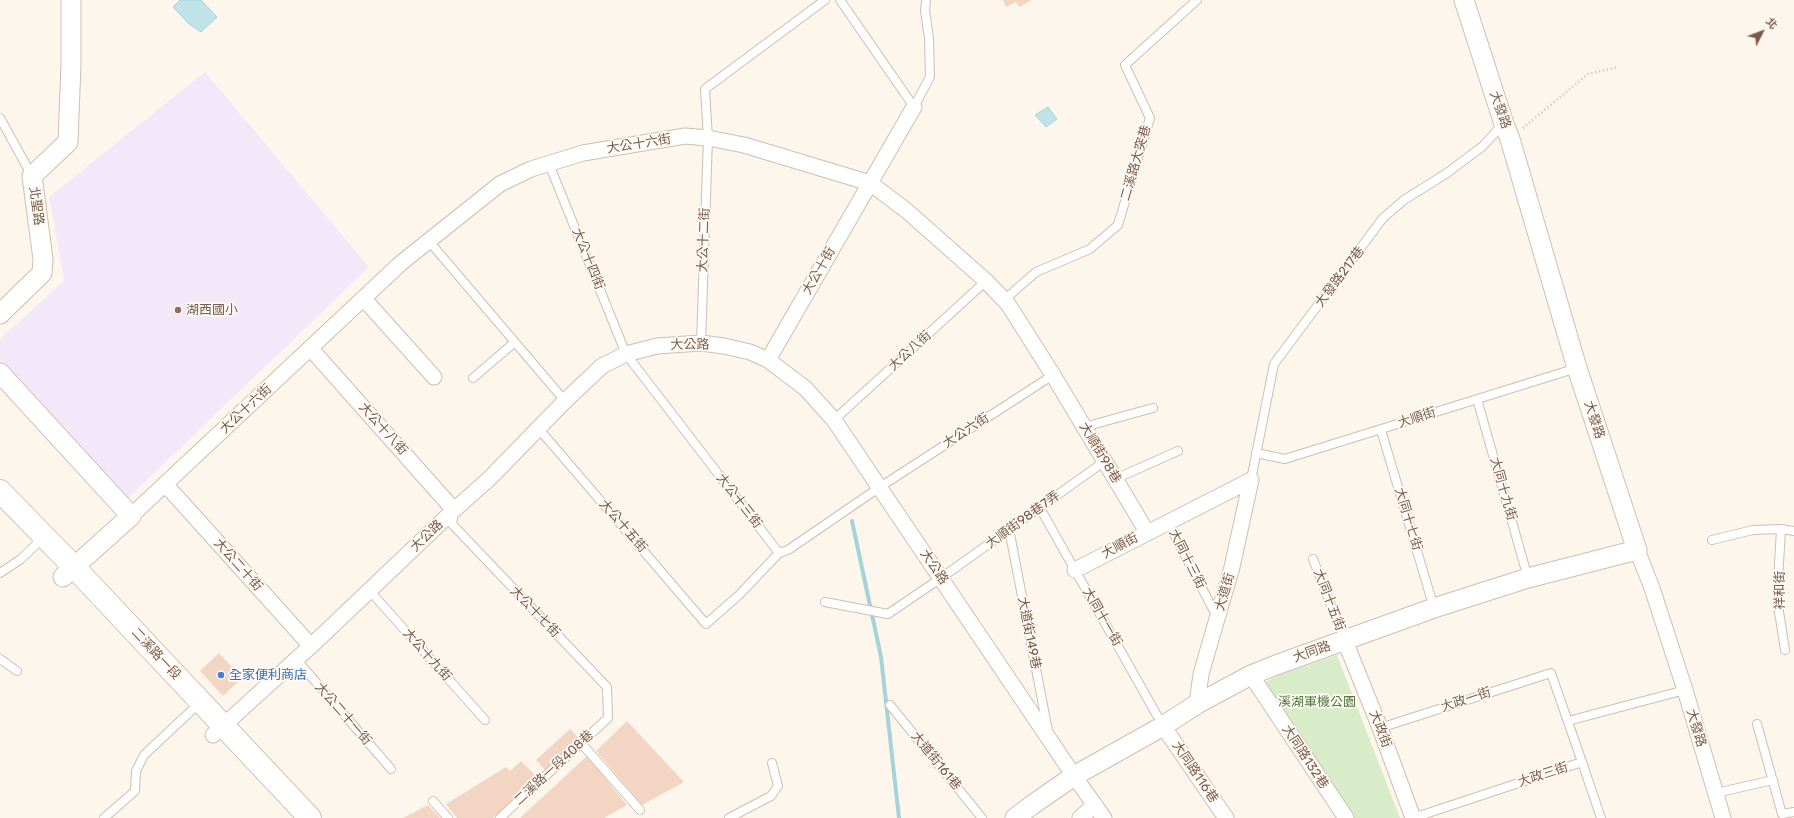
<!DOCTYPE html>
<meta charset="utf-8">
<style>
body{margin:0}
#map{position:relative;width:1794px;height:818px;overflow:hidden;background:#fdf6ec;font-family:Rubik,"Noto Sans TC",sans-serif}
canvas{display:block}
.north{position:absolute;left:1742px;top:12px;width:40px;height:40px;-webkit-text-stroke:3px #fffaf3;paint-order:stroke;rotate:48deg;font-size:11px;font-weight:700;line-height:16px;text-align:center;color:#7a5c4d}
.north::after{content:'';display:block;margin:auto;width:14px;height:18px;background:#7a5c4d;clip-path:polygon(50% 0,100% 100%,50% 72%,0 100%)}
</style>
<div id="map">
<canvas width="1794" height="818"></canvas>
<div class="north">北</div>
</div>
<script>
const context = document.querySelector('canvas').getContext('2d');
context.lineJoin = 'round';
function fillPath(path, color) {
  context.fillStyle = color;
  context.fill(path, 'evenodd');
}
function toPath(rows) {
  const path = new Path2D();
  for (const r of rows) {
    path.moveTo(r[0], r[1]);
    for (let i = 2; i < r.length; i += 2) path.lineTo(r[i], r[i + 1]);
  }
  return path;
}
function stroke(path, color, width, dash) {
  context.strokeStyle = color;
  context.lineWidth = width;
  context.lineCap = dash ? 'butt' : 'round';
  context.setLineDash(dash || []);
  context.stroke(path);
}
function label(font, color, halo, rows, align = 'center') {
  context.font = font + ' Rubik,"Noto Sans TC",sans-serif';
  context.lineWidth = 3.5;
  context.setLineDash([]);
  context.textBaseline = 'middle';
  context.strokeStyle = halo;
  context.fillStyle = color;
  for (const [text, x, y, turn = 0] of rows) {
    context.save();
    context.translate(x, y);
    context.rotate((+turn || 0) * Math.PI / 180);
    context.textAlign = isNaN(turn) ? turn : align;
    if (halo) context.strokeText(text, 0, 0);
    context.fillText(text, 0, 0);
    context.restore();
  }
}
fillPath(toPath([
 [205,72,369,267,125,501,64,433,43,406,0,363,0,339,64,281,49,197]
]), '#f3e8fa');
fillPath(toPath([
 [1337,655,1400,818,1350,818,1262,684,1279,675]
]), '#d8ecc9');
const water = toPath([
 [180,0,201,0,217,17,201,32,189,24,173,7,180,0],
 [1048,107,1057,119,1046,127,1035,115,1048,107]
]);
fillPath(water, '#bfe3e8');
stroke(water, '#a5d3da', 1);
stroke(toPath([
 [852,521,881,657,899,818]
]), '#a5d3da', 4);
fillPath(toPath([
 [1003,0,1032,0,1019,7,1016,2,1006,7],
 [219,653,242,678,223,696,200,671],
 [627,721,684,782,642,805,596,751],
 [570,729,579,738,545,770,536,760],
 [587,756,627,805,604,818,520,818],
 [521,761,537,777,493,818,457,818,446,804,506,767,510,771],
 [428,805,440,818,403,818]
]), '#f3d5c3');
const service = toPath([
 [840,0,914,107,930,77,929,38,925,11,926,0],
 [0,118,32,176],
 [549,164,626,354,779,553,788,550,880,487,1053,375],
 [428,240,565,401],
 [1004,300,1036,272,1090,249,1118,225,1150,118,1125,65,1197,0],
 [701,343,708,138,705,89,825,0],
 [473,378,515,342],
 [1477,399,1528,578],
 [834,420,986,281],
 [1084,427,1153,408],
 [539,429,706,624,739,595,779,553],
 [1381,430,1434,608],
 [1256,453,1285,459,1577,368],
 [1115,479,1178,451],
 [1251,480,1274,364,1383,218,1404,200,1447,173,1483,146,1503,124],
 [1040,508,1163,726],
 [454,512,452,524,607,687,608,718,500,818],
 [1167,521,1217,617],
 [1009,529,1048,731],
 [1781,529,1777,599,1785,650],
 [1712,540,1753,530,1781,529,1794,531],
 [1313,559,1345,641],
 [0,573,21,559,44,537],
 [369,590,485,720],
 [825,602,888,614,941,578,1105,461],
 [0,659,17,671],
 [296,659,391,769],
 [890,705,982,818],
 [1568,721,1685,690],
 [1757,724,1782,814,1794,812],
 [1380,728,1551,673,1582,762,1413,818],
 [581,743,640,810],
 [1582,762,1601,818],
 [1716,793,1773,780],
 [433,801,448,818],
 [104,818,135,791,136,771,144,755,191,711],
 [729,818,771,796,778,786,772,763]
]);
const minor = toPath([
 [364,299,434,377],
 [311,349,454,510],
 [768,360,914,107],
 [165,484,311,646],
 [131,516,401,263,500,184,531,169,583,153,685,136,708,138,744,145,870,183,907,211,986,281,1008,304,1053,375,1147,532],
 [1637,550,1652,588,1685,690,1723,818],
 [1075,570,1251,480],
 [1345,641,1380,728,1413,818],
 [1251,675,1346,818],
 [1197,704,1201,674,1232,567,1251,480],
 [1163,726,1226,818],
 [213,735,311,646,454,510,490,478,565,401,602,366,626,354,657,346,701,343,724,346,750,352,768,360,805,388,834,420,1074,776,1104,818],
 [1080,818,1095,805]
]);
const tertiary = toPath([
 [0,314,42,273,43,259,32,176,68,142,71,64,71,0],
 [0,373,131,516,63,577],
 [1015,818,1032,805,1074,776,1163,726,1197,704,1251,675,1276,665,1434,608,1528,578,1637,550,1577,368,1510,139,1504,124,1464,0]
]);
const secondary = toPath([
 [0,491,74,567,310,818]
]);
stroke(service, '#d1beb0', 10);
stroke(minor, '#d1beb0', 17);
stroke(tertiary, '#d1beb0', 21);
stroke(secondary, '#d6c0b0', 24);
stroke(toPath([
 [1523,128,1588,74,1618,67]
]), '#d9b8a5', 2.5, [1, 3]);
stroke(service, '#fff', 8);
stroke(minor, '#fff', 15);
stroke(tertiary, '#fff', 19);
stroke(secondary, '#fff', 22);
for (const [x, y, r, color] of [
 [178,310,4,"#8d6e63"],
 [221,675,4,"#3f7fe0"]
]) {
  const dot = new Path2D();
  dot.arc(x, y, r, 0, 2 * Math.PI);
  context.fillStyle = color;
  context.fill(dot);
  stroke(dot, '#fffaf3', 1.5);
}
label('13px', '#7a5c4d', '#fffaf3', [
 ["大發路",1500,110,71],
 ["大公十六街",639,144,-9],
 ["二溪路大突巷",1136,163,-74],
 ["北聖路",36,206,82],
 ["大公十二街",704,240,-88],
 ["大公十四街",588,259,68],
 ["大公十街",819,271,-60],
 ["大發路217巷",1340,277,-53],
 ["大公路",690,345,-1],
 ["大公八街",910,351,-42],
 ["大公十六街",246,409,-43],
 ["大順街",1417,418,-18],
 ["大發路",1594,420,72],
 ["大公十八街",383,429,48],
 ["大公六街",966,431,-33],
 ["大順街98巷",1100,453,59],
 ["大同十九街",1503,489,74],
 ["大公十三街",739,501,52],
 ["大同十七街",1408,519,73],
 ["大順街98巷7弄",1023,520,-36],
 ["大公十五街",623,526,49],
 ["大公路",427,536,-44],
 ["大順街",1120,546,-28],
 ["大同十三街",1187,559,63],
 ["大公二十街",238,565,48],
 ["大公路",934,567,56],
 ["祥和街",1780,590,-90],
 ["大道街",1225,592,-74],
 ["大同十五街",1329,600,69],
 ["大公十七街",535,612,46],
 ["大同十一街",1102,617,60],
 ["大道街149巷",1029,633,79],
 ["大同路",1312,652,-19],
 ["二溪路一段",156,654,47],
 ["大公十九街",427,655,48],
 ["大政一街",1466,700,-18],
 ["大公二十一街",343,714,49],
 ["大發路",1696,728,73],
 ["大政街",1380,729,69],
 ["大同路132巷",1305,757,57],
 ["大道街161巷",936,761,51],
 ["二溪路一段408巷",554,768,-43],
 ["大同路116巷",1195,772,56],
 ["大政三街",1543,775,-18]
]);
label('13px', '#785e54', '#fffaf3', [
 ["湖西國小",186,310]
], 'left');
label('13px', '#366cbe', '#fffaf3', [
 ["全家便利商店",229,675]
], 'left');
label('13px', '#537a41', '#fffaf3', [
 ["溪湖軍機公園",1317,702]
]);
</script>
